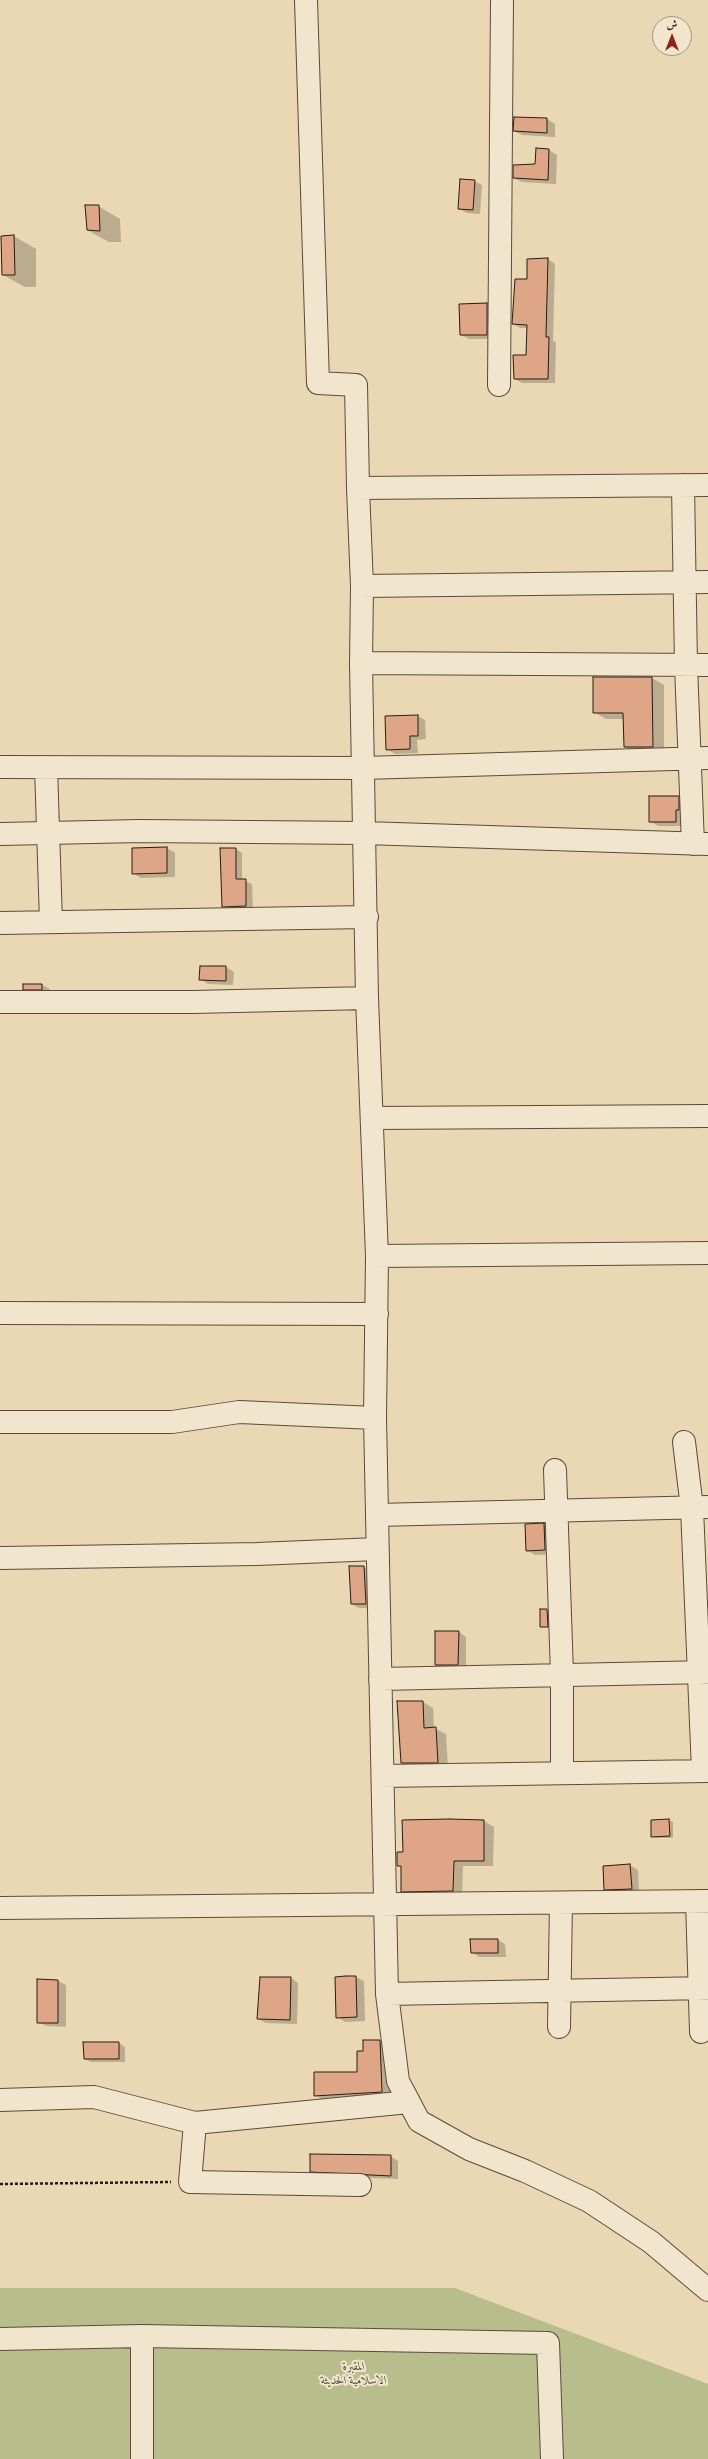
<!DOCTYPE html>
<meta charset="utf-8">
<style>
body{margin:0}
#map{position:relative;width:708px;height:2459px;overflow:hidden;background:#ead7b4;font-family:"IM FELL French Canon",Amiri,serif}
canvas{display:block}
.north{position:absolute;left:652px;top:16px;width:40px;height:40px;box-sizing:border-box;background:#f1e5ce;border:1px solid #a09584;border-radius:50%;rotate:0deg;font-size:11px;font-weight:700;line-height:16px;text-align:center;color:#271c15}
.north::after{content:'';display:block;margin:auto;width:14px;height:18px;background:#8f2418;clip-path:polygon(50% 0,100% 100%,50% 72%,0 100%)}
</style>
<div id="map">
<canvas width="708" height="2459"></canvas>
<div class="north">ش</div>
</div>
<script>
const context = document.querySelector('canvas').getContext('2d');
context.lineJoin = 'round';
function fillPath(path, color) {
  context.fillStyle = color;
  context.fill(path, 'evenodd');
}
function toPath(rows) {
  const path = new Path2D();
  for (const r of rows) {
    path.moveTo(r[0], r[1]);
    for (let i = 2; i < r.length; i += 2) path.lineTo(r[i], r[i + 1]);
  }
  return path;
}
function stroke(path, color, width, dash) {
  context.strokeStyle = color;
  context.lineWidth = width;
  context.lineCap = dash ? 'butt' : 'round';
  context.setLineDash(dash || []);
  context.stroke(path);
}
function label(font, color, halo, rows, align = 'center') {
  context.font = font + ' "IM FELL French Canon",Amiri,serif';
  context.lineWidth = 4;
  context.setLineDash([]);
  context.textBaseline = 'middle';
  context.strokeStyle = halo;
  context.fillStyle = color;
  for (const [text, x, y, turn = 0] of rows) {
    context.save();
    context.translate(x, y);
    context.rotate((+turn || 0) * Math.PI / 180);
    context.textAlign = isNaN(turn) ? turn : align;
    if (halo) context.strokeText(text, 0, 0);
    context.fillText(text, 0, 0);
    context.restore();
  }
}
fillPath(toPath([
 [0,2288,455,2288,708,2384,708,2459,0,2459]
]), '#b7be8c');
fillPath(toPath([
 [547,119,555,124,555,137,522,135,514,131],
 [549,150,557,155,556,184,522,182,514,178,536,165],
 [474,181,482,185,480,214,467,213,459,209],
 [98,206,120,219,121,242,109,242,87,230],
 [14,236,36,249,36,287,25,287,3,275],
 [548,259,555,264,553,341,556,342,555,383,522,383,515,379,527,356,528,328,520,328,513,324],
 [487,304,495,308,494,339,469,339,461,335],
 [652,678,664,685,664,753,636,754,625,747,624,719,606,719,594,712],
 [418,716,425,720,426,739,417,740,418,753,395,754,387,749],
 [678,797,686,801,684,826,658,826,650,821],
 [167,848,175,853,175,877,141,878,133,873,133,849],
 [236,849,242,853,242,880,252,884,253,910,229,910,223,906],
 [226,967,234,972,233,985,208,984,200,979],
 [24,985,42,985,50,989,50,993,32,993,24,989],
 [544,1524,552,1529,553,1554,535,1555,527,1550,526,1525],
 [364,1567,372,1571,373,1608,359,1608,352,1604],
 [547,1610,551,1612,551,1628,541,1626],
 [459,1632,466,1637,466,1669,443,1669,436,1665],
 [423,1702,433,1708,434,1728,446,1734,448,1768,413,1769,402,1763],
 [669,1820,673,1822,673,1838,656,1838,652,1836,652,1821],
 [403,1821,484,1821,494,1827,493,1866,463,1866,462,1896,411,1896,402,1891,402,1867,398,1865,404,1853],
 [630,1865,638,1870,639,1893,613,1893,605,1889,604,1866],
 [498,1940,505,1944,506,1957,479,1957,472,1952],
 [356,1977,364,1981,365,2021,345,2022,337,2017],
 [291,1978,298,1983,297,2024,266,2023,258,2019],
 [38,1980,58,1981,66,1985,66,2027,46,2026,38,2022],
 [380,2041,388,2045,390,2096,323,2100,315,2095,358,2073,364,2052],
 [119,2043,125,2047,125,2062,91,2062,85,2059],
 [390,2156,398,2161,398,2179,319,2176,311,2171]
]), '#0003');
const building = toPath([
 [514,117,547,118,547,133,513,131,514,117],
 [536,148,549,149,548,180,513,178,513,165,535,164,536,148],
 [460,179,475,180,473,210,458,209,460,179],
 [85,205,99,205,100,231,87,230,85,205],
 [14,235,15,275,2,275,1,236,14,235],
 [548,258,546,337,549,337,548,379,514,379,513,355,526,355,527,325,512,324,515,279,527,279,527,259,548,258],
 [487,303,487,335,460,335,459,304,487,303],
 [593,677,652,677,653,747,624,747,623,713,593,713,593,677],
 [418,715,418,736,410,736,410,749,386,750,385,716,418,715],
 [649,796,679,796,679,810,676,810,676,822,649,822,649,796],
 [167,847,167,873,132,874,132,848,167,847],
 [220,848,236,848,236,879,246,879,246,906,222,907,220,848],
 [200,966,226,966,226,981,199,980,200,966],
 [23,984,42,984,42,990,23,990,23,984],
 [544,1523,545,1550,526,1551,525,1524,544,1523],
 [349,1566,364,1566,366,1604,351,1604,349,1566],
 [540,1609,547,1609,548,1627,540,1627,540,1609],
 [435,1631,459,1631,458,1665,435,1665,435,1631],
 [397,1701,423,1701,424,1728,436,1727,438,1763,401,1763,397,1701],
 [450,1819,484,1820,484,1861,454,1861,453,1891,401,1892,401,1866,397,1866,397,1852,403,1852,402,1820,450,1819],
 [669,1819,670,1836,651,1837,651,1820,669,1819],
 [630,1864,632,1889,604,1890,603,1866,630,1864],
 [470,1939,498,1939,498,1953,471,1953,470,1939],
 [346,1976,356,1976,357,2017,336,2018,335,1977,346,1976],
 [260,1977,291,1977,290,2020,257,2019,260,1977],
 [37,1979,58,1980,58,2023,37,2023,37,1979],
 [363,2040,380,2040,382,2092,314,2096,314,2072,357,2072,357,2051,363,2051,363,2040],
 [83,2042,119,2042,119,2059,84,2059,83,2042],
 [310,2154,391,2155,391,2176,310,2172,310,2154]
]);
fillPath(building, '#dfa587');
stroke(building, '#271c15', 1);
const minor = toPath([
 [306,0,318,383,356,385,358,488],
 [499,385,502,0],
 [683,485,686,666,693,844],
 [708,485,358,488,362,586,361,663,367,998,377,1256,375,1418,387,1994,398,2081,419,2121,469,2149,525,2171,589,2201,651,2242,708,2290],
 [362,586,708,582],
 [361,663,708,665],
 [0,767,363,768,708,758],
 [46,767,51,922],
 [0,834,140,831,364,833,708,844],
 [0,923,367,917],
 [0,1002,193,1002,367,998],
 [372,1118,708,1116],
 [377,1256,708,1253],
 [0,1313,377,1314],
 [0,1422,172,1422,239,1412,375,1418],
 [684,1442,692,1508,703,1771],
 [555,1470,562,1674,562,1773],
 [377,1515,708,1507],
 [0,1558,257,1554,377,1549],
 [380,1679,708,1672],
 [383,1776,708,1771],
 [697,1901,701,2032],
 [0,1908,708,1901],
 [387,1994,708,1988],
 [559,2027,561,1903],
 [0,2100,94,2097,195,2123,409,2102],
 [195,2123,190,2182,360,2185],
 [142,2336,142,2459],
 [0,2339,142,2336,548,2343,552,2459]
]);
stroke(minor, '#584b3d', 24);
stroke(toPath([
 [0,2184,171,2182]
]), '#271c15', 2.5, [3, 2]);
stroke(minor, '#f1e5ce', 22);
label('italic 12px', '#524d39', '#f1e5ce', [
 ["المقبرة",354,2367],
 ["الاسلامية الحديثة",354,2381]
]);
</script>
